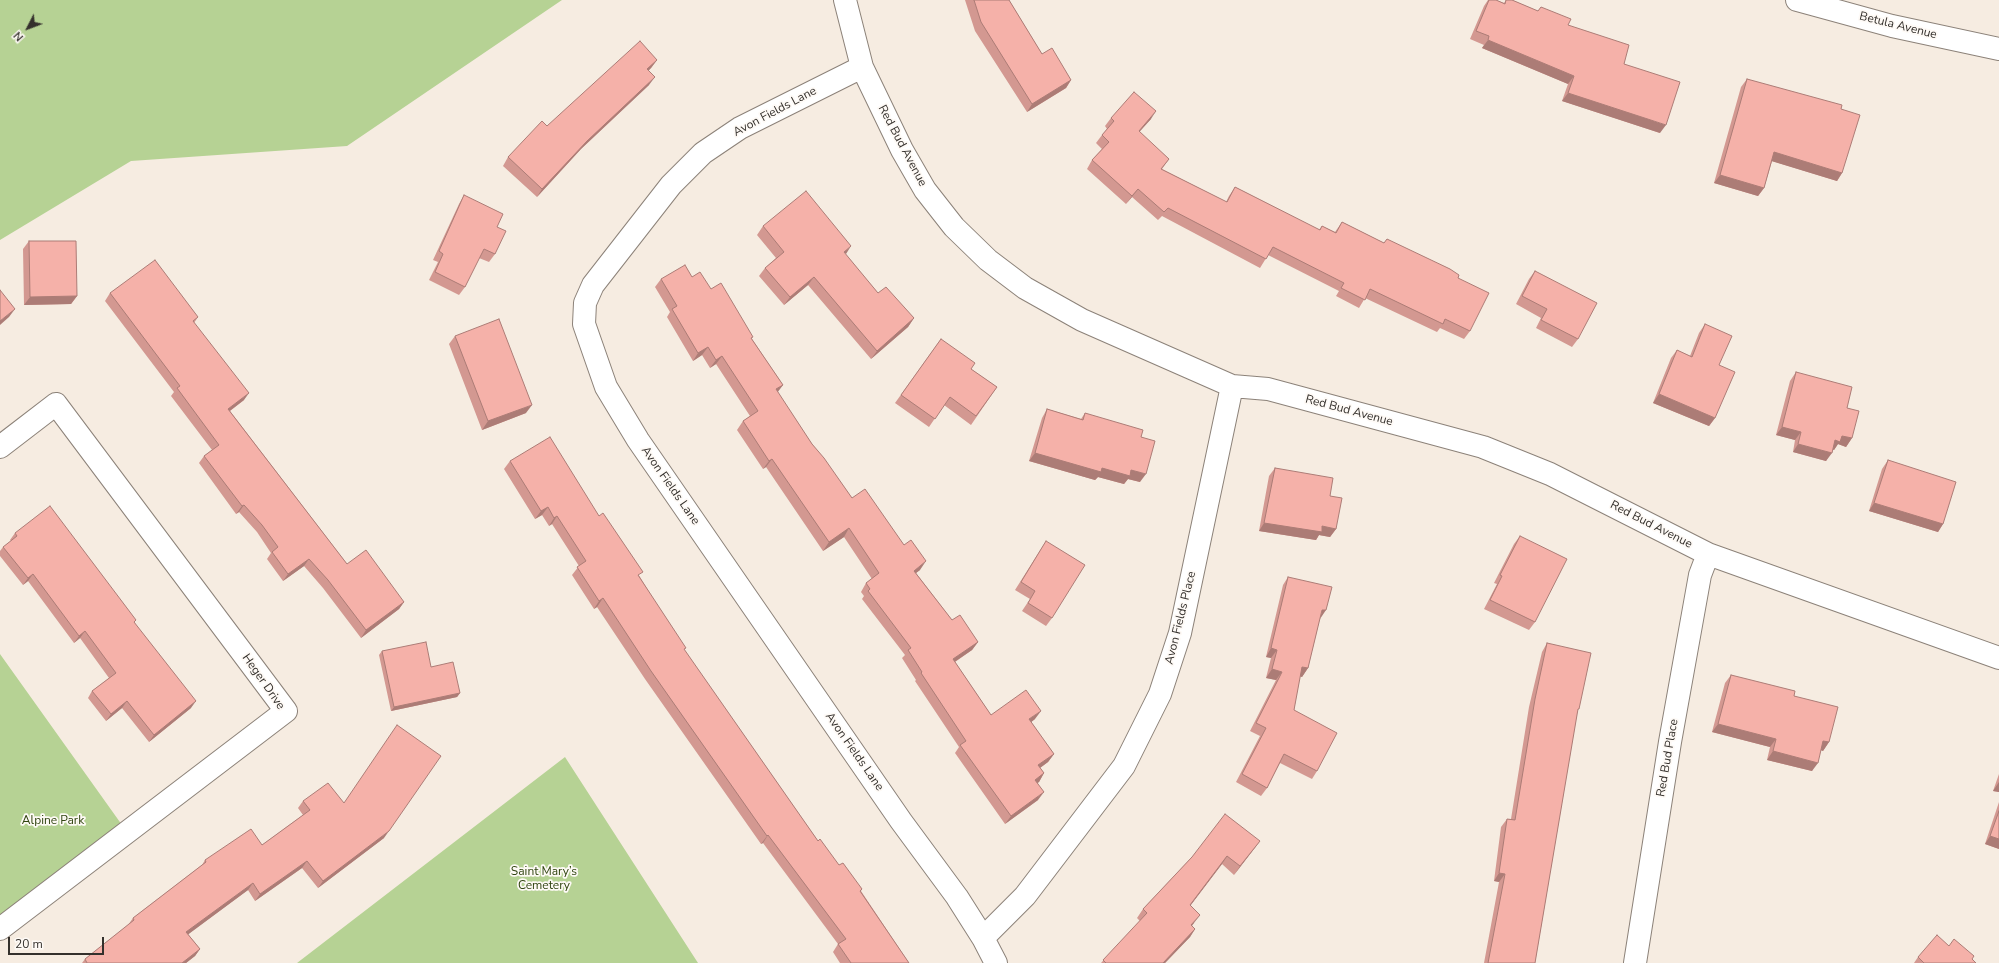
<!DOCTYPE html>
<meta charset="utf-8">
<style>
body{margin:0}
#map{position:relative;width:1999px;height:963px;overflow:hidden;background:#f6ece1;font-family:"Nunito Sans",sans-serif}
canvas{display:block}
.north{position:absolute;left:8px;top:8px;width:40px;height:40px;-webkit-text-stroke:3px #fefaf6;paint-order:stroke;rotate:228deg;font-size:11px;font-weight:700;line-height:16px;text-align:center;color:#34302c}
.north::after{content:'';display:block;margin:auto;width:14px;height:18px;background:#34302c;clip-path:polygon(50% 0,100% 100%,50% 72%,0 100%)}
.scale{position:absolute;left:8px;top:937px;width:96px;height:18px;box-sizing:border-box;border:2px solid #34302c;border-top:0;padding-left:5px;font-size:12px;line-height:14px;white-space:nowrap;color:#34302c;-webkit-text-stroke:3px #fefaf6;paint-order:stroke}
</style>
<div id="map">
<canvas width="1999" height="963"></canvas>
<div class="north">N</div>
<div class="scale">20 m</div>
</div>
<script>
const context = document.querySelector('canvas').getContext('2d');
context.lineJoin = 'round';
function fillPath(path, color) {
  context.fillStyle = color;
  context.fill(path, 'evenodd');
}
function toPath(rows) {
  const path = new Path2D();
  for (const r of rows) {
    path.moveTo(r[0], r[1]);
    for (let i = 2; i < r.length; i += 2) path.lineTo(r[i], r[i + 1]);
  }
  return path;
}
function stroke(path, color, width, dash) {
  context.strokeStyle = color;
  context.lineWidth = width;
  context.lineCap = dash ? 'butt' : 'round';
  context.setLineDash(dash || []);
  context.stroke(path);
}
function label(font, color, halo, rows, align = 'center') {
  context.font = font + ' "Nunito Sans",sans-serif';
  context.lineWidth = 3.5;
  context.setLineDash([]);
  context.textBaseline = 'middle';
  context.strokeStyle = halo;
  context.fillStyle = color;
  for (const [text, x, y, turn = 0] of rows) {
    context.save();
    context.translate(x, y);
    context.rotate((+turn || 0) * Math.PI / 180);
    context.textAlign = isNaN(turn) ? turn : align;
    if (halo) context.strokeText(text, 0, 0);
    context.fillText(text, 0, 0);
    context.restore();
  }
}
fillPath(toPath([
 [0,0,562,0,347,146,131,161,0,240],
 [0,654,127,832,0,929],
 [565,757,698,963,297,963]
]), '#b6d294');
const street = toPath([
 [845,0,862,67,902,150,925,190,954,227,988,260,1025,288,1082,320,1232,386,1268,389,1483,447,1550,474,1708,554,1999,658],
 [1797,0,1892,26,1999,49],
 [862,67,740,128,703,153,671,185,593,285,585,303,584,324,606,387,638,440,901,821,957,897,983,938,996,963],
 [0,447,56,404,286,711,0,929],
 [983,938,1025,896,1124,766,1160,694,1180,633,1232,386],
 [1635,963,1670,742,1700,575,1708,554]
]);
stroke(street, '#8c8279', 24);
stroke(street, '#fff', 22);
fillPath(toPath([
 [965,0,1009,0,1042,54,1071,80,1066,88,1027,112,975,31],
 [1488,0,1496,0,1504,3,1506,0,1512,0,1538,11,1541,7,1624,64,1660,133,1562,101,1568,84,1482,48,1484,45,1470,39,1484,6],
 [657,60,651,68,649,70,649,85,581,149,537,197,503,166,508,157],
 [1747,79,1841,109,1842,173,1837,181,1772,161,1764,188,1758,196,1714,183,1741,87],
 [1111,118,1151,119,1139,132,1169,159,1162,169,1226,202,1229,196,1235,187,1319,230,1322,226,1335,232,1342,222,1384,243,1387,239,1458,278,1470,331,1464,339,1440,328,1437,332,1365,298,1359,308,1336,296,1339,291,1268,255,1260,268,1162,216,1158,220,1132,197,1126,204,1087,169,1092,160,1102,149,1096,143,1102,135,1107,129,1105,126],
 [464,195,497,227,495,254,489,262,479,258,465,287,459,295,429,280,438,262,433,260,459,204],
 [763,226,845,254,878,293,914,318,908,327,871,359,808,285,784,305,759,276,765,268,776,258,757,235],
 [29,241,77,296,71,304,24,305,23,249],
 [1535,271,1578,339,1572,347,1536,328,1541,318,1516,304,1529,279],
 [692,277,711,289,752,339,783,385,777,392,812,444,852,498,920,570,916,573,952,620,978,642,972,650,955,662,991,715,1035,719,1031,722,1054,754,1048,762,1040,768,1044,773,1039,782,1037,783,1038,800,1005,824,955,753,959,747,915,681,916,680,902,658,905,655,862,599,864,596,861,592,866,583,872,579,844,537,823,551,766,467,763,469,737,430,743,421,750,416,716,364,710,368,702,355,693,361,667,317,670,312,655,287,661,279],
 [110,293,198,317,194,323,244,400,230,411,347,564,404,602,399,609,361,638,323,588,304,566,283,581,267,559,271,553,257,532,239,512,236,514,199,463,204,456,212,450,171,396,174,392,105,301],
 [1705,324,1715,418,1709,426,1653,403,1671,358,1677,350,1690,356,1699,333],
 [455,336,526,413,482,430,449,344],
 [941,339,971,369,997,387,971,425,944,405,929,427,895,403],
 [1796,372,1847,408,1852,438,1846,447,1838,444,1834,450,1833,449,1826,461,1793,452,1795,440,1776,435,1790,381],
 [1047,409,1081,419,1085,413,1141,437,1140,482,1128,479,1124,484,1098,477,1095,480,1029,461,1042,418],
 [1888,460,1943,524,1938,532,1869,511,1882,469],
 [510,461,599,516,640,577,684,650,818,841,839,865,862,889,861,891,909,963,840,963,833,952,838,944,763,843,761,844,645,679,597,607,594,609,572,575,579,566,552,524,549,526,542,515,535,519,504,469],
 [1275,468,1330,496,1336,529,1330,537,1319,535,1316,540,1259,531,1269,476],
 [15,533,136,620,134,622,191,708,149,742,122,708,106,721,88,698,92,691,109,678,80,638,74,643,28,581,23,585,0,556,0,551,3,547,11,541,10,540],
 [1520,536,1535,622,1529,630,1484,609,1497,584,1494,583,1514,544],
 [1046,541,1052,618,1046,626,1022,611,1030,599,1015,590],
 [1288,577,1320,618,1308,668,1302,677,1300,676,1294,710,1317,771,1312,779,1280,763,1267,788,1261,796,1236,782,1260,736,1250,731,1276,680,1266,678,1271,658,1266,657,1283,585],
 [1547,643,1577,713,1535,963,1484,963,1499,882,1494,881,1501,827,1507,819,1511,819,1529,707,1542,652],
 [382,651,431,667,460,693,457,697,391,711,379,655],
 [1731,675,1794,696,1829,742,1823,751,1821,750,1812,771,1767,760,1770,747,1712,732,1725,683],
 [1999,774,1999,792,1993,791],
 [303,801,344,803,384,838,318,888,302,868,255,901,248,890,188,934,200,949,195,956,186,963,82,963,85,959,128,925,133,918,202,865,205,860,262,845,303,815,298,808],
 [1999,802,1999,849,1985,844],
 [1260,841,1234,875,1222,864,1190,906,1194,923,1192,926,1195,929,1190,937,1165,963,1101,963,1140,921,1137,918,1143,909,1192,857],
 [1949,946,1972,959,1976,963,1914,963,1918,957]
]), '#d39891');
fillPath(toPath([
 [1488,40,1574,76,1568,84,1482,48],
 [657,60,651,68,642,77,647,69],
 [655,77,649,85,581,149,537,197,542,189,587,141],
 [1071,80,1066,88,1027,112,1032,104],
 [1568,93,1666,125,1660,133,1562,101],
 [1156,111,1151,119,1133,139,1139,131],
 [1774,152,1842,173,1837,181,1768,160],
 [1720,175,1764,188,1758,196,1714,183],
 [1138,189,1132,197,1126,204,1132,196],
 [851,246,846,254,844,252],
 [814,277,808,285,784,305,790,297],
 [77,296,71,304,24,305,30,297],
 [15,309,9,317,0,325,0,321],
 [914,318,908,327,871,359,877,351],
 [708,347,702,355,693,361,698,353],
 [722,356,716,364,710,368,716,360],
 [783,385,777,393,776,389],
 [249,393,244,400,223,416,228,409],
 [1659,394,1715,418,1709,426,1653,403],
 [532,405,526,413,482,430,488,421],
 [1782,427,1801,432,1795,440,1776,435],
 [1842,436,1852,438,1846,447,1838,444,1834,450,1829,448,1835,440],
 [1798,444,1832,453,1826,461,1793,452],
 [1035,453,1131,470,1146,474,1140,482,1128,479,1124,484,1098,477,1095,480,1029,461],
 [772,459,766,467,763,469,769,461],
 [1874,503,1943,524,1938,532,1869,511],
 [244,505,239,512,236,514,242,506],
 [548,507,542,515,535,519,541,511],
 [557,516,552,524,549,526,554,518],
 [1264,523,1322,526,1336,529,1330,537,1319,535,1316,540,1259,531],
 [849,528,844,537,823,551,829,542],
 [309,559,304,566,283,581,288,574],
 [926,561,920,570,908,579,914,571],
 [33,574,28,581,23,585,28,578],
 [603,598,597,607,594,609,599,601],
 [404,602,399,609,361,638,366,630],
 [1322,610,1326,610,1320,619],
 [85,631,80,638,74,643,79,636],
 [978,642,972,650,947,667,953,659],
 [1271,648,1277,650,1271,658,1266,657],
 [1302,667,1308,668,1302,677,1296,675],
 [1272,669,1282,672,1276,680,1266,678],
 [460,693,457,697,391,711,394,707],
 [127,701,122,708,106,721,111,714],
 [196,701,191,708,149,742,154,735],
 [1041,711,1035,719,1024,728,1029,719],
 [1718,724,1776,739,1770,747,1712,732],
 [1823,741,1829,742,1823,751,1818,749],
 [1773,751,1818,763,1812,771,1767,760],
 [1054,754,1048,762,1033,773,1038,765],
 [1044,773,1039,782,1030,788,1035,780],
 [1999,782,1999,792,1993,791],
 [1044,792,1038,800,1005,824,1011,816],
 [389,831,384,838,318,888,323,881],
 [768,835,763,843,761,844,767,836],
 [1990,836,1999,839,1999,849,1985,844],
 [1260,841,1254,849,1234,875,1240,866],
 [1227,856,1222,864,1184,914,1190,905],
 [307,861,302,868,255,901,260,894],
 [1499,873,1505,874,1499,882,1494,881],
 [253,883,248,890,182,939,186,932],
 [1200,915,1194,923,1185,933,1191,925],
 [1195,929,1190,937,1165,963,1163,963],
 [200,949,195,956,186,963,182,963]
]), '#ac7c76');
const building = toPath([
 [974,0,1009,0,1042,54,1052,48,1071,80,1032,104,981,22,974,0],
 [1489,0,1496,0,1505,4,1506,0,1512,0,1538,11,1541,7,1571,19,1568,25,1629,45,1624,64,1680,82,1666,125,1568,93,1574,76,1488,40,1489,36,1476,31,1489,0],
 [640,41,657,60,647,69,655,77,587,141,542,189,508,157,542,121,547,126,640,41],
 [1747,79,1842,105,1841,109,1860,115,1842,173,1774,152,1764,188,1720,175,1747,79],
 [1134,92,1156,111,1139,131,1169,159,1161,169,1227,202,1235,187,1320,230,1322,226,1336,233,1342,222,1384,243,1387,239,1450,269,1459,275,1458,278,1489,293,1470,331,1445,319,1443,324,1370,289,1365,300,1341,288,1344,283,1273,247,1266,259,1168,208,1164,212,1138,189,1132,196,1092,160,1109,142,1102,135,1114,121,1111,118,1134,92],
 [806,191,851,246,844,252,878,293,886,287,914,318,877,351,814,277,790,297,765,268,784,252,763,226,806,191],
 [464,195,503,214,497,227,506,231,495,254,484,249,465,287,435,272,443,254,439,251,464,195],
 [29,241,76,241,77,296,30,297,29,241],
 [155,260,198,317,193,321,249,393,228,409,347,564,366,550,404,602,366,630,328,580,309,559,288,574,272,552,278,547,262,525,244,505,242,506,204,456,219,445,177,388,180,386,110,293,155,260],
 [685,265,692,277,700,272,711,289,721,283,753,337,751,338,783,385,776,389,812,444,824,458,852,498,865,489,904,545,911,540,926,561,914,571,952,620,960,615,978,642,953,659,991,715,1026,690,1041,711,1029,719,1054,754,1038,765,1044,773,1035,780,1044,792,1011,816,960,745,966,741,921,673,922,672,908,650,911,648,868,591,870,589,866,583,879,573,849,528,829,542,772,459,769,461,743,421,758,411,722,356,716,360,708,347,698,353,672,309,677,306,661,279,685,265],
 [1535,271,1597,303,1578,339,1541,320,1547,309,1522,296,1535,271],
 [0,290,15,309,0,321,0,290],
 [499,319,532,405,488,421,455,336,499,319],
 [1705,324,1732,336,1719,365,1735,372,1715,418,1659,394,1677,350,1692,357,1705,324],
 [941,339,975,363,971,369,997,387,976,416,950,397,935,419,901,395,941,339],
 [1796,372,1852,387,1847,408,1859,411,1852,438,1842,436,1840,442,1835,440,1832,453,1798,444,1801,432,1782,427,1796,372],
 [1047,409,1083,420,1085,413,1143,430,1141,437,1155,441,1146,474,1131,470,1130,476,1102,468,1101,472,1035,453,1047,409],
 [550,437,599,516,603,513,643,572,638,575,686,648,684,649,818,841,820,839,839,865,843,863,862,889,860,891,909,963,851,963,838,944,846,939,768,835,767,836,651,671,603,598,599,601,577,567,586,561,557,516,554,518,548,507,541,511,510,461,550,437],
 [1888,460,1956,482,1943,524,1874,503,1888,460],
 [1275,468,1333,478,1330,496,1342,498,1336,529,1322,526,1322,532,1264,523,1275,468],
 [50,506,136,620,134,622,196,701,154,735,127,701,111,714,92,691,116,673,85,631,79,636,33,574,28,578,3,547,17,536,15,533,50,506],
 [1520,536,1567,559,1535,622,1490,600,1502,576,1500,575,1520,536],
 [1046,541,1085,565,1052,618,1028,603,1035,591,1021,582,1046,541],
 [1288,577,1332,587,1326,610,1322,610,1308,668,1302,667,1294,710,1337,733,1317,771,1284,754,1267,788,1242,774,1266,728,1256,723,1282,672,1272,669,1277,650,1271,648,1288,577],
 [426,642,431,667,453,662,460,693,394,707,382,651,426,642],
 [1547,643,1591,653,1579,709,1578,709,1535,963,1488,963,1505,874,1499,873,1507,819,1515,820,1535,699,1547,643],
 [1731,675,1795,691,1794,696,1838,707,1829,742,1823,741,1818,763,1773,751,1776,739,1718,724,1731,675],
 [397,725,441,756,389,831,323,881,307,861,260,894,253,883,186,932,200,949,182,963,87,963,85,959,134,920,133,918,206,862,205,860,251,829,262,845,310,810,303,801,328,783,344,803,397,725],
 [1999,811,1999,839,1990,836,1999,811],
 [1225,814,1260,841,1240,866,1227,856,1190,905,1200,915,1191,925,1195,929,1163,963,1106,963,1103,960,1147,913,1143,909,1192,857,1225,814],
 [1937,935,1949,946,1954,939,1974,956,1972,959,1976,963,1924,963,1918,957,1937,935]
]);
fillPath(building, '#f5b1a9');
stroke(building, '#ac7c76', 1);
label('12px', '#34302c', '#fefaf6', [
 ["Betula Avenue",1898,26,14],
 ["Avon Fields Lane",775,112,-28],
 ["Red Bud Avenue",902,146,62],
 ["Red Bud Avenue",1349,411,15],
 ["Avon Fields Lane",670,486,55],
 ["Red Bud Avenue",1651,525,27],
 ["Avon Fields Place",1181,618,-76],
 ["Heger Drive",263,682,55],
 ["Avon Fields Lane",854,752,55],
 ["Red Bud Place",1668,758,-80]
]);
label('12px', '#304410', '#fefaf6', [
 ["Alpine Park",53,821],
 ["Saint Mary’s",544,872],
 ["Cemetery",544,886]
]);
</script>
